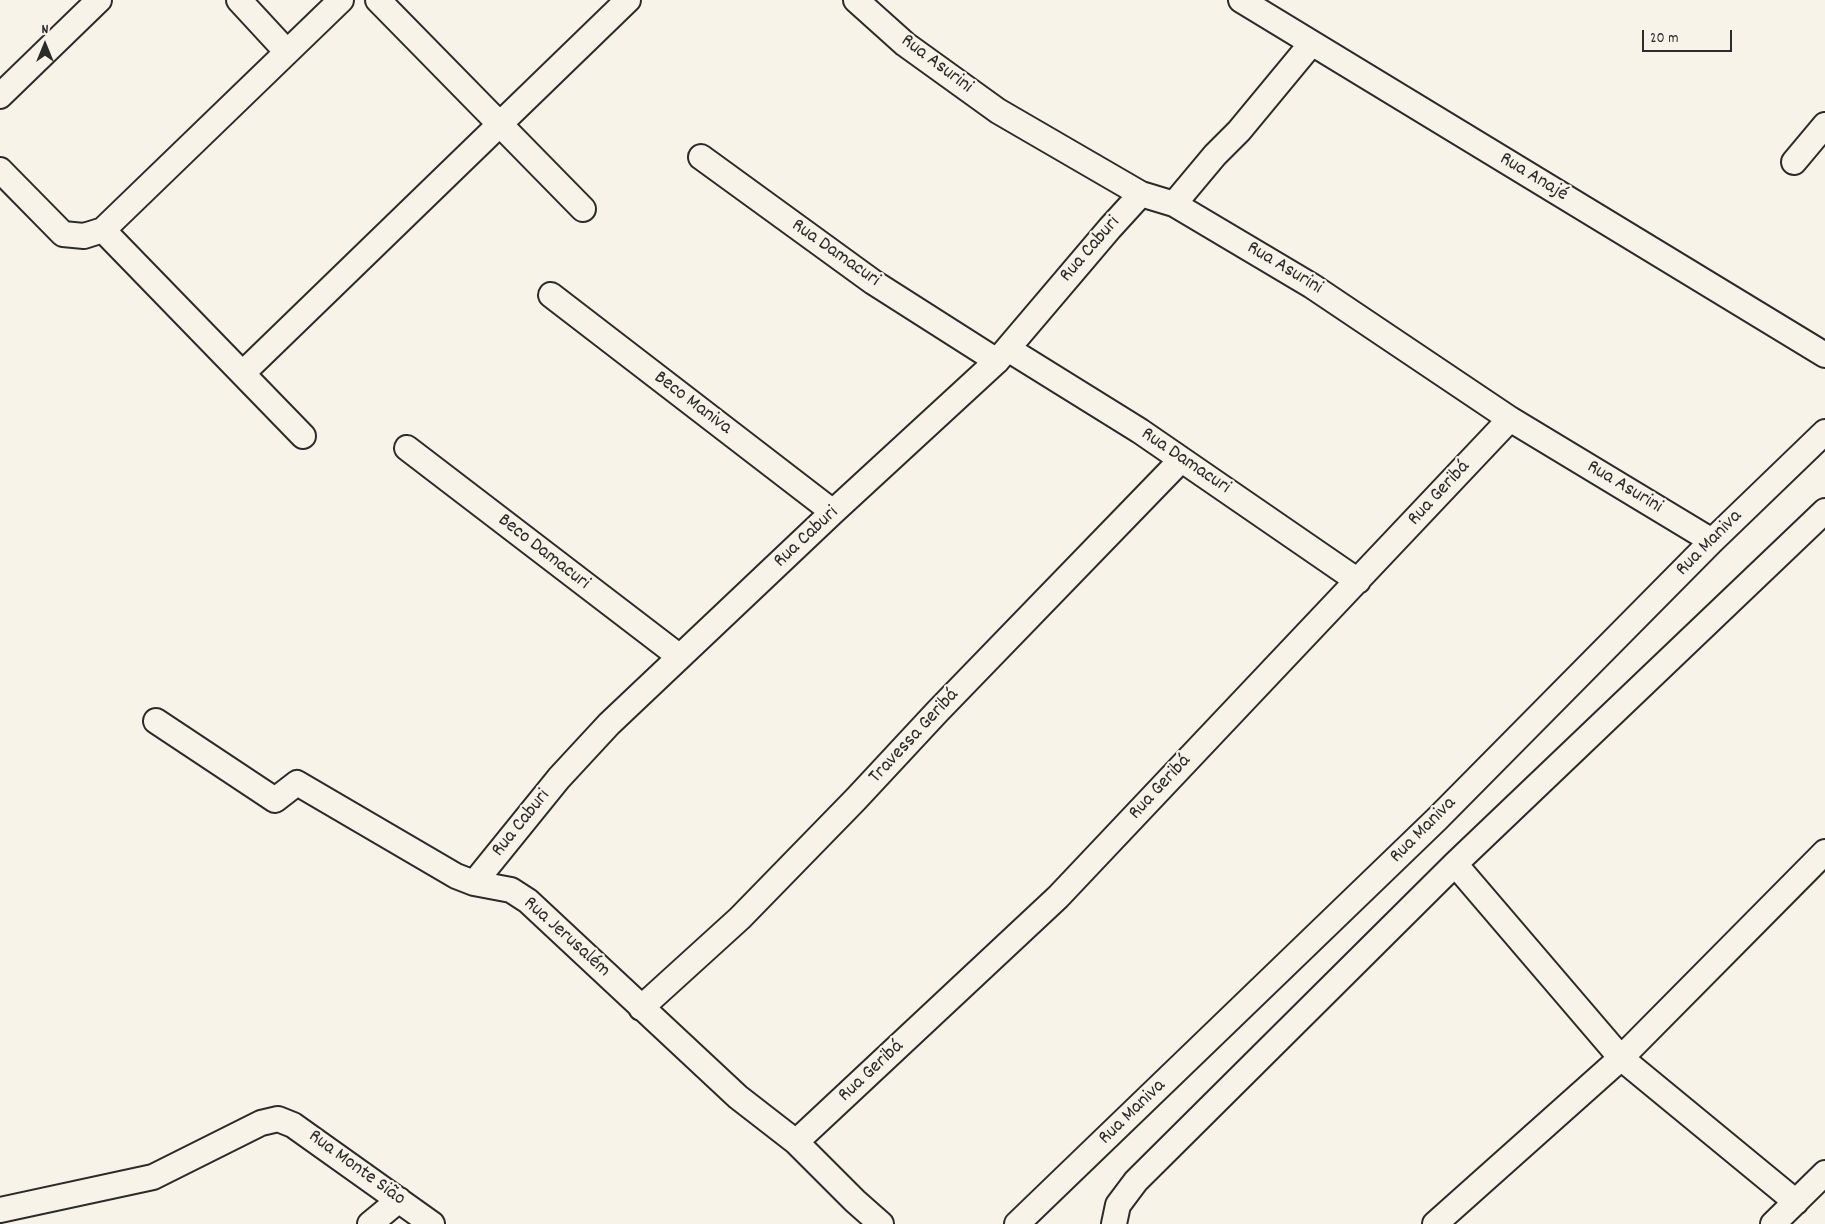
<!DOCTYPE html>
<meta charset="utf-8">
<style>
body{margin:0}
#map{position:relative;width:1825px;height:1224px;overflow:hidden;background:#f7f3e8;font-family:Dekko,sans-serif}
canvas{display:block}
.north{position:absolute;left:20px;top:20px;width:50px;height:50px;-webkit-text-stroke:4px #f7f3e8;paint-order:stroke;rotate:0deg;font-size:14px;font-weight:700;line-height:20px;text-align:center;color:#2b2b2b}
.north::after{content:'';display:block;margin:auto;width:18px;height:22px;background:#2b2b2b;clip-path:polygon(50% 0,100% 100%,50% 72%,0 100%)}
.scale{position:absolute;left:1642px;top:30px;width:90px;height:22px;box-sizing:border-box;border:2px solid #2b2b2b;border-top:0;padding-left:6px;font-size:15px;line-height:18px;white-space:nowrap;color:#2b2b2b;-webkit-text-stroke:4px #f7f3e8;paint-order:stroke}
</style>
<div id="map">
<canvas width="1825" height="1224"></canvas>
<div class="north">N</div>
<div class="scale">20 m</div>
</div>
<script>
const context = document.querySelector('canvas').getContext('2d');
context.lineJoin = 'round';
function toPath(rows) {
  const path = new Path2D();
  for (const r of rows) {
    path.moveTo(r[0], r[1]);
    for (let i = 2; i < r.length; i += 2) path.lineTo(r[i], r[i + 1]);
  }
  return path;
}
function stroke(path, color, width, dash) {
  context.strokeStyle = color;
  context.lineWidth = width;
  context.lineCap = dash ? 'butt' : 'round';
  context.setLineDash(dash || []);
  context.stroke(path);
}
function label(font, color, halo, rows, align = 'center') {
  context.font = font + ' Dekko,sans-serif';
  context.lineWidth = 4.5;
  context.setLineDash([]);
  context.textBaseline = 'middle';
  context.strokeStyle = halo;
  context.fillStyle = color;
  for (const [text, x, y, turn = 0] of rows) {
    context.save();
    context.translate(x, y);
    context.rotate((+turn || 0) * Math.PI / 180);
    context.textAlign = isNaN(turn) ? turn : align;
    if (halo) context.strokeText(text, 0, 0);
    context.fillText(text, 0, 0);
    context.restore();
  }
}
const street = toPath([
 [239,0,287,52],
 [378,0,583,209],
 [856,0,905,44,998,111,1141,194,1174,204,1312,286,1510,419,1712,541],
 [1241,0,1825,355],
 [0,96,99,0],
 [701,157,873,282,997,361],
 [1794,162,1825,125],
 [0,170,63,234,84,236,103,230,303,436],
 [1174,204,1215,155,1239,131,1311,44],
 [103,230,341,0],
 [551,295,833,512],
 [1008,349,1140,431,1358,581],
 [243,373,628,0],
 [407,448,680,657],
 [156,721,275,800,297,783,456,876,474,883,511,890,528,901,738,1097,796,1142,855,1201,881,1224],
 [1455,864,1621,1058,1796,1202],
 [474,883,559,778,609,724,833,512,997,361,1110,228,1141,194],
 [641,1008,740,918,856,799,937,712,1181,460],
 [796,1142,1058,897,1510,419],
 [0,1210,153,1177,261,1123,278,1119,293,1125,432,1224],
 [370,1224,399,1200],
 [1017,1224,1437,819,1712,541,1825,432],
 [1114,1224,1118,1205,1136,1181,1455,864,1825,511],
 [1435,1224,1621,1058,1825,852],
 [1773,1224,1825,1173]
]);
stroke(street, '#2b2b2b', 28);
stroke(street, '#f7f3e8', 24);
label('20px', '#2b2b2b', '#f7f3e8', [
 ["Rua Asurini",936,65,37],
 ["Rua Anajé",1533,178,31],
 ["Rua Caburi",1091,250,-49],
 ["Rua Damacuri",835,254,35],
 ["Rua Asurini",1284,269,31],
 ["Beco Maniva",692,404,37],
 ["Rua Damacuri",1185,462,34],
 ["Rua Asurini",1624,488,31],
 ["Rua Geribá",1440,494,-47],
 ["Rua Caburi",807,538,-43],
 ["Rua Maniva",1710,544,-45],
 ["Beco Damacuri",543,553,38],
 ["Travessa Geribá",915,737,-47],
 ["Rua Geribá",1161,788,-47],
 ["Rua Caburi",522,824,-51],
 ["Rua Maniva",1424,831,-45],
 ["Rua Jerusalém",566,938,42],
 ["Rua Geribá",872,1072,-43],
 ["Rua Maniva",1133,1113,-44],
 ["Rua Monte Sião",356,1169,36]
]);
</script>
